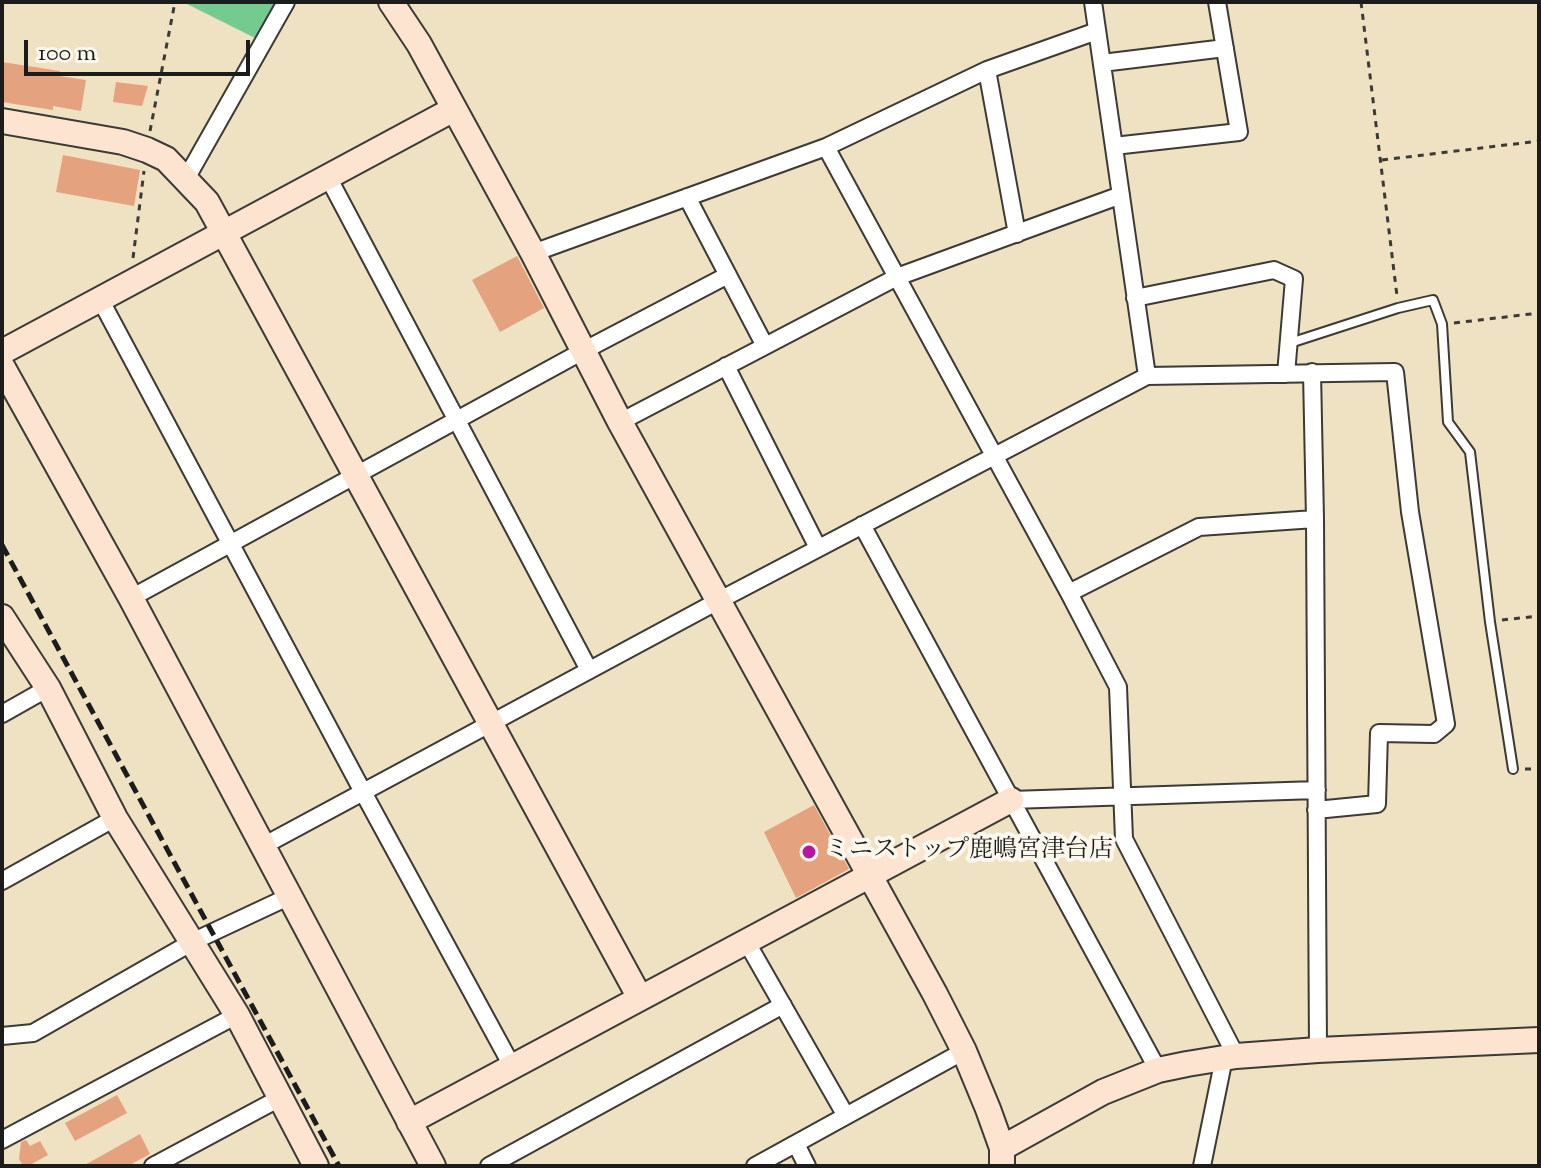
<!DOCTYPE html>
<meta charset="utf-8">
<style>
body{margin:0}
#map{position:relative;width:1541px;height:1168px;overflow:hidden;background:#efe2c3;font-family:"Sorts Mill Goudy",serif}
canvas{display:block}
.frame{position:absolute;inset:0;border:4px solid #1c1c1c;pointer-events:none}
.scale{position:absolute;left:24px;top:40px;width:226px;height:36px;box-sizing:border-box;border:4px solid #1c1c1c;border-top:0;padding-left:10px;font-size:24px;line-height:28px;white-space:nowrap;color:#1c1c1c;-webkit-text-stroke:6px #fbf7ec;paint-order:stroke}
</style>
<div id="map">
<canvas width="1541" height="1168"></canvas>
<div class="frame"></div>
<div class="scale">100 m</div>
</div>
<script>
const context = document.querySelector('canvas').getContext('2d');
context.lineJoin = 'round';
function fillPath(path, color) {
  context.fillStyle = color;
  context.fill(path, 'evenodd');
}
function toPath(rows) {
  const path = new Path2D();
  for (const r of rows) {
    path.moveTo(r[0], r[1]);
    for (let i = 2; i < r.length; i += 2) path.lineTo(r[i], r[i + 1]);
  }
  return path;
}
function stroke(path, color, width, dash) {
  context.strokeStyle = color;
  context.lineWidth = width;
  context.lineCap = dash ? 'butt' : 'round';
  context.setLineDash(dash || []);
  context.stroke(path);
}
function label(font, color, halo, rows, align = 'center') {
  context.font = font + ' "Sorts Mill Goudy","Noto Serif JP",serif';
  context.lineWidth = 8;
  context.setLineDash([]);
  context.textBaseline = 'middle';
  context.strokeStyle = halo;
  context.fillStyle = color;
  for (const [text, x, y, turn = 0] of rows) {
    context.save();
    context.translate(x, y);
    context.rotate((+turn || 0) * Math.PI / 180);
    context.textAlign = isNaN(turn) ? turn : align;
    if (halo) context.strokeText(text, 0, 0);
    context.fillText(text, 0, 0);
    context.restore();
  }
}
fillPath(toPath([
 [183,2,286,2,263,42]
]), '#74cb90');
fillPath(toPath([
 [2,62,60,71,59,76,86,80,81,111,53,106,53,110,2,102],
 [116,82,148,86,142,106,113,102],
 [63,155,140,170,134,206,56,192],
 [517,256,544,308,500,332,472,280],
 [814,805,849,869,796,898,764,832],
 [117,1095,127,1113,75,1141,65,1123],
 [140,1134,150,1154,128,1166,83,1166],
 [26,1140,30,1146,40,1141,48,1155,28,1166,23,1166,19,1159,21,1142]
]), '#e4a27f');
const lane = toPath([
 [1290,343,1398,308,1433,300,1442,324,1448,422,1470,452,1490,622,1513,769]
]);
const street = toPath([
 [1093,2,1147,376],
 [1102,63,1225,48],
 [987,70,1017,234],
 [1114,146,1239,132,1217,2],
 [826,147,1069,593,1118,687,1124,839,1236,1056],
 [187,177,286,2],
 [328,177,589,670],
 [687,197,765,346],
 [533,253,826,147,987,70,1097,31],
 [1135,298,1274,270,1294,279,1286,374],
 [100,299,363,792,512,1066],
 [726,366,818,548],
 [1312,372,1315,519,1318,1050],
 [620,422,897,277,1121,195],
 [862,525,1158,1070],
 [1069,593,1199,527,1315,519],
 [131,598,583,351,728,275],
 [2,714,48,688],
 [1011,800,1317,790],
 [261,847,718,601,1147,376,1395,372,1410,512,1446,724,1434,734,1379,733,1377,804,1316,810],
 [2,881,115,818],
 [746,941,846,1116],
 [2,1036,33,1033,194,941,288,897],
 [2,1140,237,1015],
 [796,1144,807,1166],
 [153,1166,280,1098],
 [489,1166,783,1005],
 [755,1166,964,1051],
 [1202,1166,1224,1058]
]);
const secondary = toPath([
 [391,2,419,44,533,253,620,422,935,994,964,1051,988,1109,1002,1148,1002,1166],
 [2,121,123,142,147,150,166,159,207,202,640,998],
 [2,352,454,109],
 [2,366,131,598,433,1166],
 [2,617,48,688,115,818,237,1015,316,1166],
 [409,1122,1011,800],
 [1002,1148,1103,1092,1158,1070,1187,1064,1236,1056,1318,1050,1539,1040]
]);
stroke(lane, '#3c3a35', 12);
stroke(street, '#3c3a35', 20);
stroke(secondary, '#3c3a35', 28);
stroke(toPath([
 [1361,2,1397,296],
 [150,131,175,2],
 [1382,160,1539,141],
 [133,258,144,171],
 [1454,323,1539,313],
 [1502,620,1539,616],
 [1525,769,1539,769]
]), '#3c3a35', 3, [6, 6]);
stroke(lane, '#fff', 8);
stroke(street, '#fff', 16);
stroke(secondary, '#fde4d1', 24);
stroke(toPath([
 [2,545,339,1166]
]), '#1c1c1c', 5, [12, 6]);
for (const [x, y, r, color] of [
 [809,852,8,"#b5179e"]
]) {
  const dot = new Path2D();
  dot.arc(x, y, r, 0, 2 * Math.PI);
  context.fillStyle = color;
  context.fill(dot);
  stroke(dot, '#fbf7ec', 3);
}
label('24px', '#1c1c1c', '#fbf7ec', [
 ["ミニストップ鹿嶋宮津台店",825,852]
], 'left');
</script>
